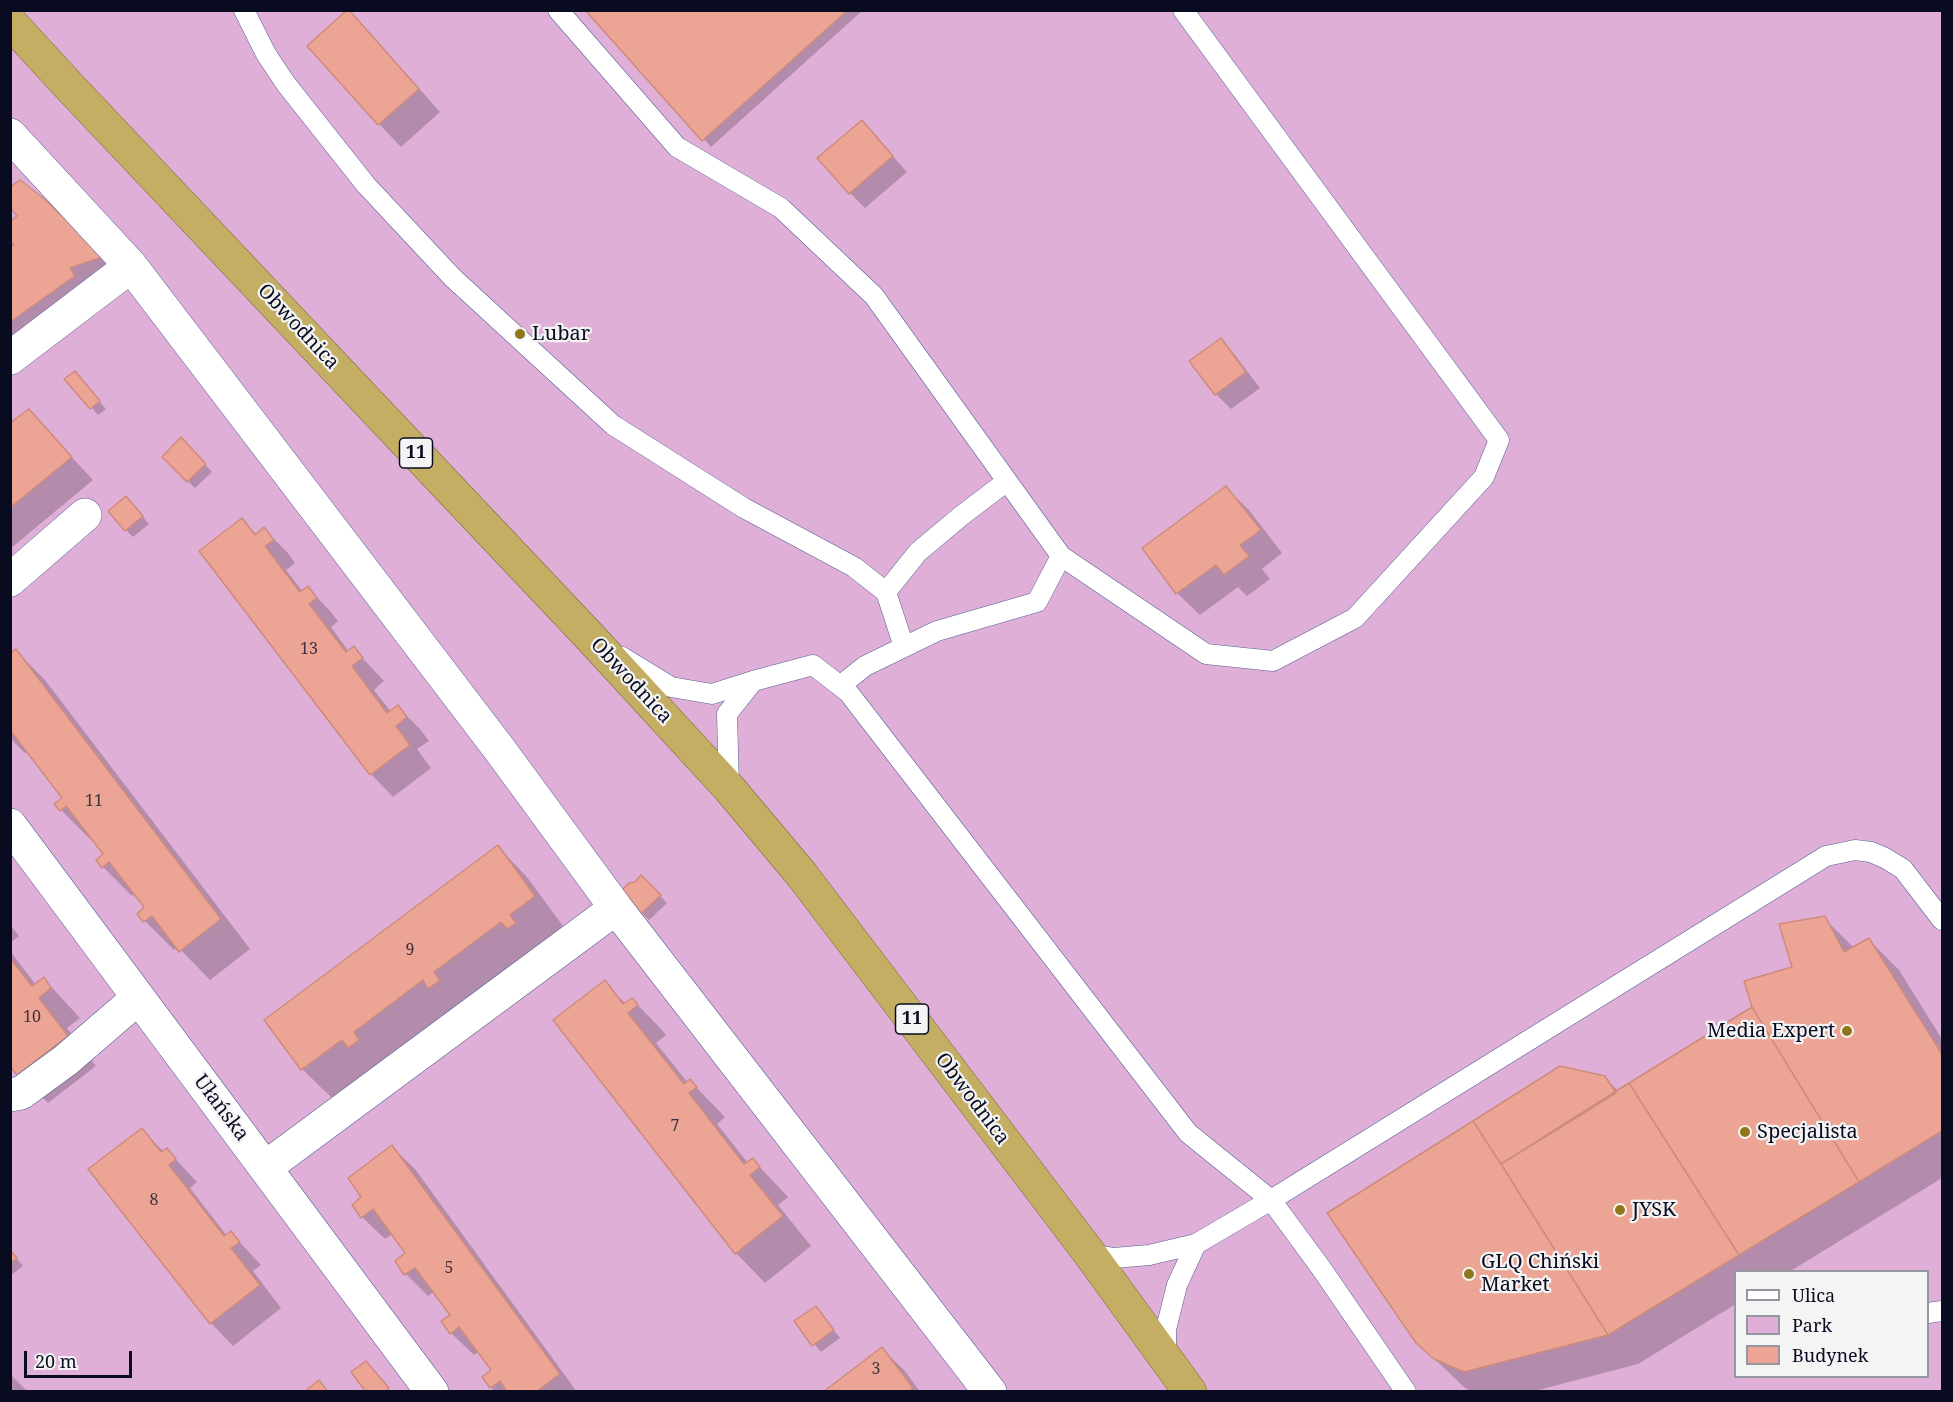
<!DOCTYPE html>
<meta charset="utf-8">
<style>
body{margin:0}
#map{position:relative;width:1953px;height:1402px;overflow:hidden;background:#dee6fe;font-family:"Noto Serif",serif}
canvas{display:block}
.frame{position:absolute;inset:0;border:12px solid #090c21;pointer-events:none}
.legend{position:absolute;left:1734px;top:1270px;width:195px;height:108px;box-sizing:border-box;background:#f4f4f4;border:2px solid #9697a0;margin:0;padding:8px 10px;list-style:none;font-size:18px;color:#090c21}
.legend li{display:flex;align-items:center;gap:12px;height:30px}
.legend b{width:30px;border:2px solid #9697a0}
.scale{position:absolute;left:24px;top:1351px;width:108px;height:27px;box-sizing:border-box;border:3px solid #090c21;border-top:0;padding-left:8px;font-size:18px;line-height:21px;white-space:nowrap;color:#090c21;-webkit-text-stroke:4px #f4f4f4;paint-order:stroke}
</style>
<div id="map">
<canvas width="1953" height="1402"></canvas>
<div class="frame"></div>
<ul class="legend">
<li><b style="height:8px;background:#fff"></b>Ulica</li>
<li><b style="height:16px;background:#e0afd7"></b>Park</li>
<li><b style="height:16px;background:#eca495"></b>Budynek</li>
</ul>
<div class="scale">20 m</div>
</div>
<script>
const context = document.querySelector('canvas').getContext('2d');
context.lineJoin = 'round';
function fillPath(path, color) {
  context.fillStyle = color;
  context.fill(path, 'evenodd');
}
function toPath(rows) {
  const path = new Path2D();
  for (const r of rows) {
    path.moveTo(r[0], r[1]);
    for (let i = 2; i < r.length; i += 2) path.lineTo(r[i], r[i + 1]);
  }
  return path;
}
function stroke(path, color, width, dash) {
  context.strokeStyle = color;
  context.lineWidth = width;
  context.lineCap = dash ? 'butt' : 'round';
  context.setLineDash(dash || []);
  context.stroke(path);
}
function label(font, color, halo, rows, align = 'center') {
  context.font = font + ' "Noto Serif",serif';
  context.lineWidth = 4.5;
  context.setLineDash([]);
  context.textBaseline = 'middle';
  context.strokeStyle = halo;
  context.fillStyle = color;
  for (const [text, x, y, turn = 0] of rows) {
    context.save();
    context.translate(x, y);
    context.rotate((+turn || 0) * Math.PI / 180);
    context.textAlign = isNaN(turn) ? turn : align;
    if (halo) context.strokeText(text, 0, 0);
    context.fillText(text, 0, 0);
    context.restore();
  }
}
fillPath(toPath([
 [11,11,1942,11,1942,1391,11,1391],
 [1736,1272,1928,1272,1928,1376,1736,1376]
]), '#e0afd7');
fillPath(toPath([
 [587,10,863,10,711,147],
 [348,12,371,34,440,112,401,147,379,124],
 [862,122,907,172,865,208,850,193],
 [20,182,125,279,10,344,10,250,16,246],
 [1220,340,1235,355,1260,388,1231,409,1216,394],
 [67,379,82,380,106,409,98,415],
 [29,411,93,480,10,549,10,425],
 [181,439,212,472,195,488,164,457],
 [1226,488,1249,510,1282,553,1262,569,1270,579,1247,596,1238,587,1200,615,1177,593],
 [133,505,149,524,133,537,126,530],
 [242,520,257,535,264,529,287,552,295,563,286,570,303,592,308,588,330,611,338,621,331,627,349,652,353,648,384,681,374,690,391,712,398,707,420,729,429,741,417,749,431,768,393,797,371,774],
 [16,651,45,680,250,949,210,980,178,947,174,950,145,921,139,914,146,908,135,893,132,896,103,867,105,854,92,837,90,839,61,810,64,798,28,751,25,753,10,738,10,655],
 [498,847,527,877,563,926,538,945,544,953,332,1098,302,1069],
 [641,877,667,903,649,920,625,896],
 [1824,918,1854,948,1869,940,1899,970,1942,1039,1942,1178,1789,1272,1736,1272,1736,1304,1638,1364,1531,1392,1473,1392,1465,1388,1417,1342,1604,1077,1619,1092,1754,1008,1794,968],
 [10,925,19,936,10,943],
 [10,951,36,985,44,979,80,1018,67,1028,96,1066,48,1103,10,1063],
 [604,982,626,1004,632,999,661,1029,666,1035,656,1043,688,1083,690,1081,725,1117,717,1124,748,1163,753,1160,788,1197,778,1205,811,1246,765,1283,736,1253],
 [142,1130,164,1152,167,1150,197,1182,190,1188,227,1236,231,1233,261,1265,253,1271,281,1308,233,1346,211,1323],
 [392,1147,415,1169,577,1392,495,1392,491,1387,493,1371,479,1351,474,1355,451,1333,452,1315,434,1292,428,1296,406,1274,407,1254,393,1234,385,1239,362,1217,363,1198],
 [10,1251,23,1266,10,1276],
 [816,1308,840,1338,821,1352,796,1322],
 [882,1349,905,1371,920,1392,825,1392],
 [10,1374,28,1392,10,1392]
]), '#0003');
const building = toPath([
 [347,10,349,10,419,89,378,125,307,46,347,10],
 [585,10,848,10,702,141,585,10],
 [862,120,893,156,849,194,817,158,862,120],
 [20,180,43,198,105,256,70,268,75,276,10,322,10,248,14,245,10,241,10,222,17,216,10,207,10,187,20,180],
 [1221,338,1246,372,1215,395,1189,361,1221,338],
 [75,371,100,401,90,409,64,379,75,371],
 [29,409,72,457,10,508,10,423,29,409],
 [181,437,206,464,187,482,162,457,181,437],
 [1226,486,1261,530,1240,545,1249,556,1224,575,1216,565,1176,594,1142,548,1226,486],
 [126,496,143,516,125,531,108,511,126,496],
 [242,518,255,535,264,527,274,540,265,546,300,592,308,586,317,598,309,604,346,652,354,646,359,653,363,658,352,666,387,713,398,705,407,717,396,726,410,745,370,775,199,551,242,518],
 [16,649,221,919,179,952,152,916,143,922,137,914,144,907,109,862,102,868,96,860,103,854,66,806,60,811,54,804,62,798,10,730,10,653,16,649],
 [498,845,535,896,510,915,516,923,507,929,501,922,434,972,440,980,428,989,423,980,354,1032,359,1040,348,1048,342,1040,301,1070,264,1020,498,845],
 [641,875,661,895,641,914,622,890,629,883,635,882,641,875],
 [1825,916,1844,952,1869,938,1942,1054,1942,1131,1859,1182,1752,1007,1744,981,1792,967,1779,924,1825,916],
 [10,958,32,986,44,977,51,988,39,998,68,1036,17,1075,10,1066,10,958],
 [605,980,623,1004,632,998,635,1001,638,1005,628,1013,684,1084,690,1079,697,1087,689,1093,744,1164,753,1158,760,1167,750,1175,783,1216,735,1254,553,1020,605,980],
 [1752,1007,1859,1182,1739,1255,1629,1083,1752,1007],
 [1560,1066,1605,1076,1616,1093,1501,1164,1473,1121,1560,1066],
 [1629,1083,1739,1255,1608,1335,1501,1164,1629,1083],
 [1473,1121,1501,1164,1608,1335,1464,1372,1434,1359,1416,1343,1327,1213,1473,1121],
 [142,1128,161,1152,167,1148,176,1159,169,1165,224,1236,231,1231,240,1242,231,1248,260,1285,210,1324,88,1169,142,1128],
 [392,1145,560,1374,536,1392,507,1392,500,1381,490,1388,482,1377,491,1370,459,1327,450,1334,441,1321,450,1315,415,1268,404,1275,399,1267,395,1261,405,1253,373,1209,361,1218,352,1205,361,1197,348,1178,392,1145],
 [10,1250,17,1258,10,1263,10,1250],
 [816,1306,834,1330,812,1346,794,1321,816,1306],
 [882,1347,913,1388,909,1392,823,1392,882,1347],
 [366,1361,389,1388,384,1392,366,1392,351,1372,366,1361],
 [319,1380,328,1392,304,1392,319,1380]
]);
fillPath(building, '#eca495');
stroke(building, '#ce8b7c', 1.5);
const service = toPath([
 [244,10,266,54,286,84,366,185,453,278,613,425,744,508,854,567,886,592,904,647],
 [558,10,677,147,781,208,874,296,1061,556,1206,654,1273,661,1355,618,1484,477,1499,440,1183,10],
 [886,592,918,552,961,516,1007,481],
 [622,657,671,687,712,694,753,681,813,665,848,692,1188,1133,1271,1200,1321,1268,1406,1392],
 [840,686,865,666,937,631,1037,602,1061,556],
 [729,788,727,714,753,681],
 [1090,1254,1114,1258,1149,1255,1196,1244,1271,1200,1826,856,1855,850,1871,852,1885,858,1903,869,1942,920],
 [1928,1313,1942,1311],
 [1166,1356,1166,1329,1177,1285,1196,1244]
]);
const minor = toPath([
 [10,135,131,266,500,750,616,908,990,1392],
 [10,358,131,266],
 [10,580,85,515],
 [10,825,432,1392],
 [10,1095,21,1093,66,1060,138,998],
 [266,1167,616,908]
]);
const trunk = toPath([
 [10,22,68,85,591,638,729,788,802,875,1090,1254,1190,1392]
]);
stroke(service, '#536095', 21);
stroke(minor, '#536095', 34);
stroke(trunk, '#786833', 34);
stroke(service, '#fff', 20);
stroke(minor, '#fff', 33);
stroke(trunk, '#c3ae64', 33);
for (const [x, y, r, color] of [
 [520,334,6,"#8f761b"],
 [1847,1031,6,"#8f761b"],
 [1745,1132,6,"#8f761b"],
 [1620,1210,6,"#8f761b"],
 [1469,1274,6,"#8f761b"]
]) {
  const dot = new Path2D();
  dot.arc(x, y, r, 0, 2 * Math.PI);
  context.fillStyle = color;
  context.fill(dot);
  stroke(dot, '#f4f4f4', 2);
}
label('16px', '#42323e', null, [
 ["13",309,649],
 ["11",94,801],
 ["9",410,950],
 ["10",32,1017],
 ["7",675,1126],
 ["8",154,1200],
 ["5",449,1268],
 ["3",876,1369]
]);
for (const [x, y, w] of [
 [416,453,33],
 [912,1019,33]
]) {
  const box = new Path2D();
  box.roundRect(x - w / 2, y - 15, w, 30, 4.5);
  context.fillStyle = '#f4f4f4';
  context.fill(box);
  stroke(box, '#090c21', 1.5);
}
label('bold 18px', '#090c21', null, [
 ["11",416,453],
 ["11",912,1019]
]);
label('20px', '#090c21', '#f4f4f4', [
 ["Obwodnica",298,327,47],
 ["Obwodnica",631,681,47],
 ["Obwodnica",972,1099,53],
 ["Ułańska",221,1108,53]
]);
label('20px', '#090c21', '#f4f4f4', [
 ["Lubar",532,334],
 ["Media Expert",1835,1031,"right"],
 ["Specjalista",1757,1132],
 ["JYSK",1632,1210],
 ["GLQ Chiński",1481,1262],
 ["Market",1481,1285]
], 'left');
</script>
